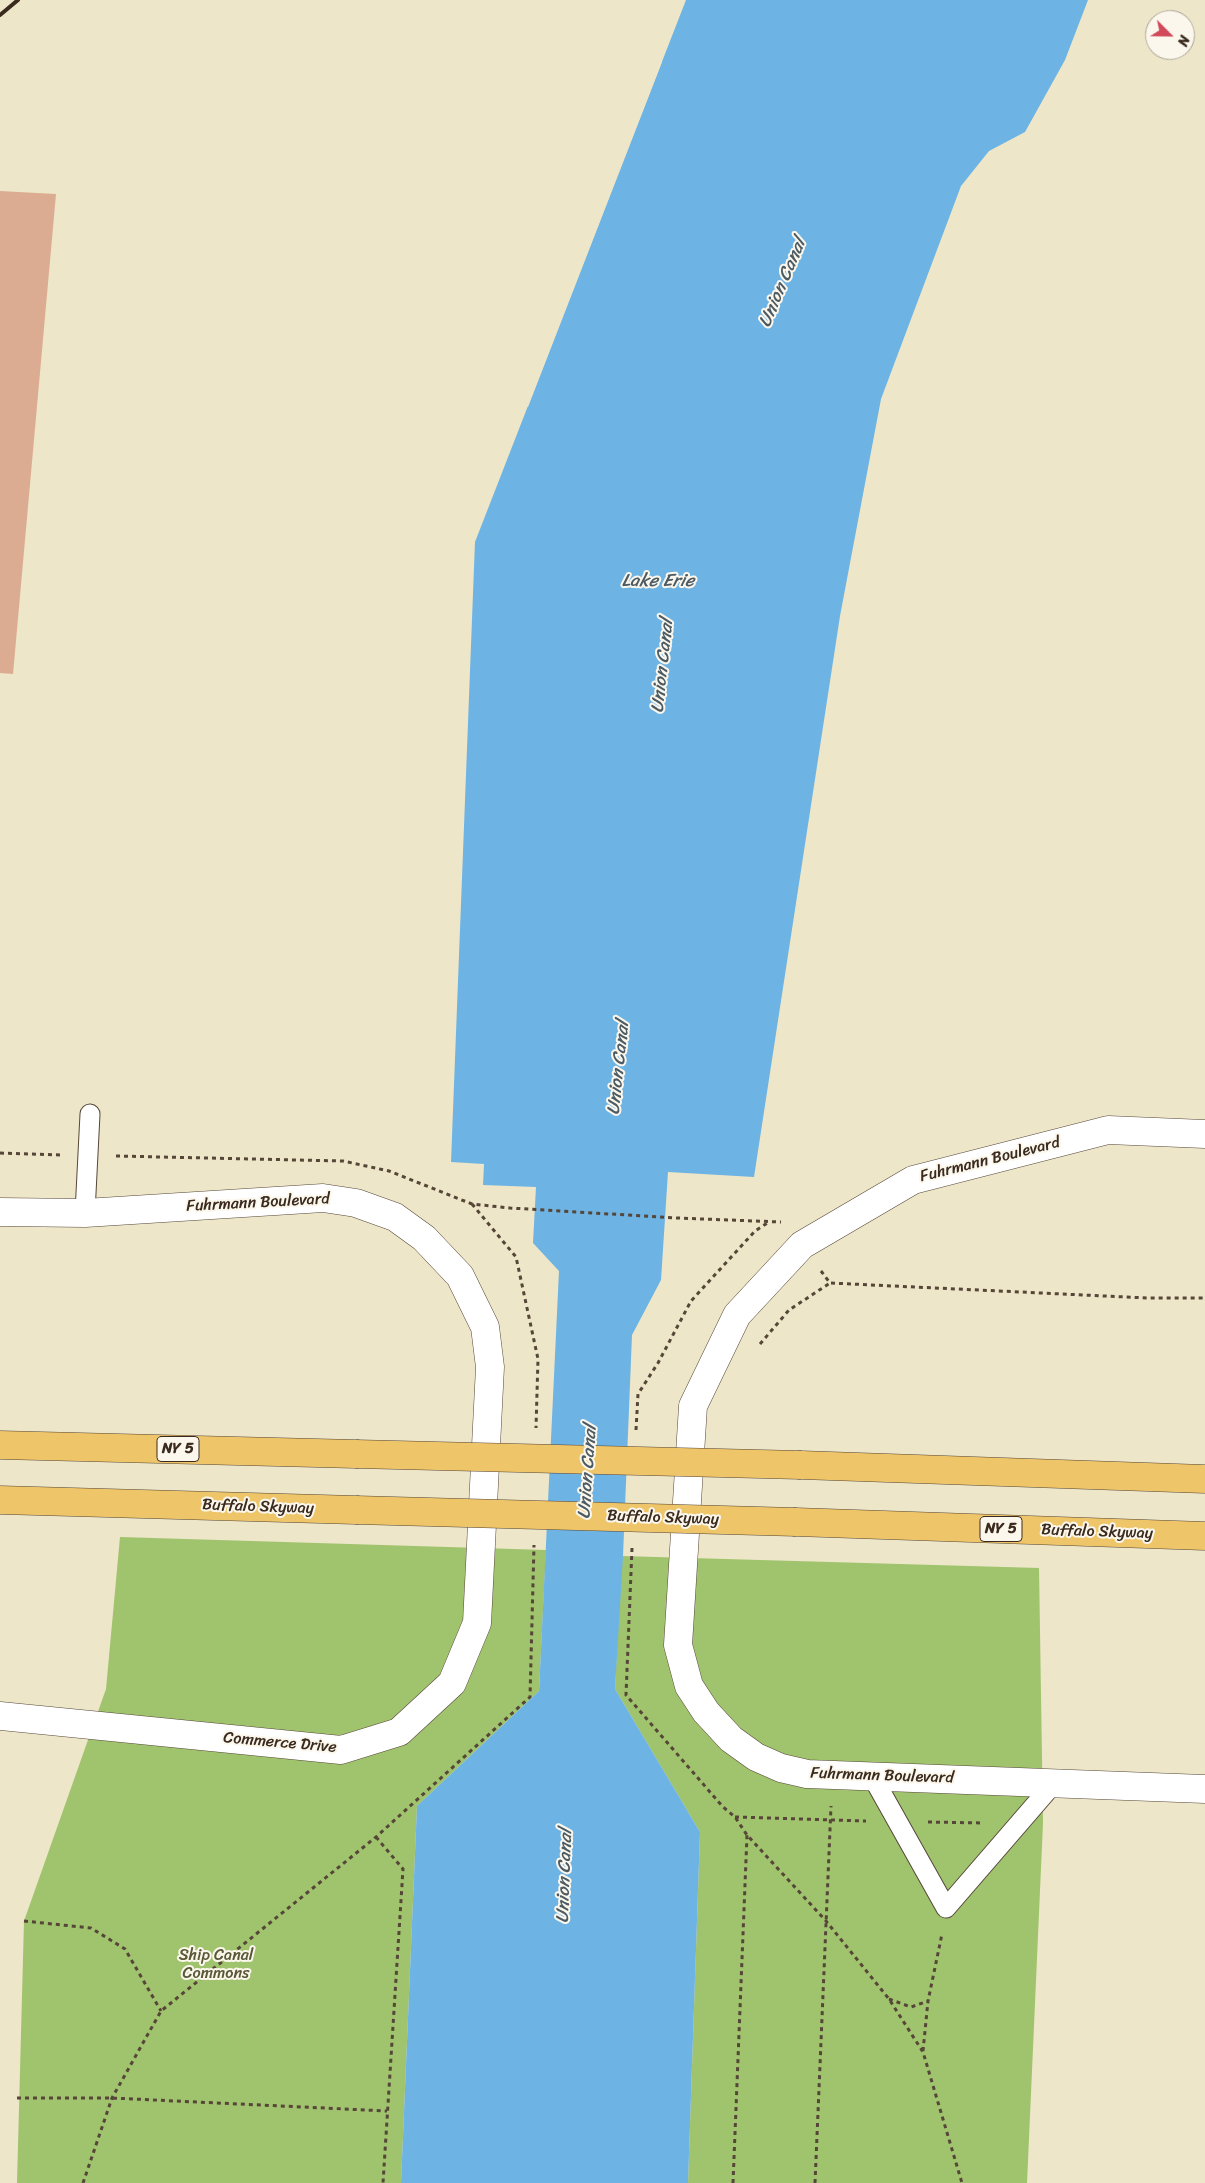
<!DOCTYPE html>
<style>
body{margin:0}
#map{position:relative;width:1205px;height:2183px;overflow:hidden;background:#ede6c8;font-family:Sriracha,sans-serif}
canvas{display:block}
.north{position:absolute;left:1145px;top:10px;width:50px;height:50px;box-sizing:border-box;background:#fbf7ec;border:1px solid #aea59a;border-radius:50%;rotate:113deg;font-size:14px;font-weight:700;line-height:20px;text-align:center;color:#3b2a1e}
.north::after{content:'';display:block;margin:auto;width:18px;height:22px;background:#d1495b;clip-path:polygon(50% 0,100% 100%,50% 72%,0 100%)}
</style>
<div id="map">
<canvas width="1205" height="2183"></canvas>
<div class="north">N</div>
</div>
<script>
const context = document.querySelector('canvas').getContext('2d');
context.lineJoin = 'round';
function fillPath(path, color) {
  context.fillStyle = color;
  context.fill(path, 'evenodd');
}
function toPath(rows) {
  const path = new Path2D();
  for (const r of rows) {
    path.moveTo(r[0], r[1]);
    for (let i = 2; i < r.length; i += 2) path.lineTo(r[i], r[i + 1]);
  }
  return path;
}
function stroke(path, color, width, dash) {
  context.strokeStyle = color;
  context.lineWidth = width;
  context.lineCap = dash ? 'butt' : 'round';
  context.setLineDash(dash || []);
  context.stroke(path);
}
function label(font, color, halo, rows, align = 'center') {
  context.font = font + ' Sriracha,sans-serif';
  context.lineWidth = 4;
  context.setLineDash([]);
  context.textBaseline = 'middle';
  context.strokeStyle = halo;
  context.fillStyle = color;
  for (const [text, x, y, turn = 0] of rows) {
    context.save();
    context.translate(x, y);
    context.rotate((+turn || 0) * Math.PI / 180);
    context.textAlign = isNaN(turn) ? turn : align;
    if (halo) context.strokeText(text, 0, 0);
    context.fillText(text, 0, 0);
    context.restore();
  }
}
fillPath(toPath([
 [120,1537,546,1550,539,1691,417,1806,401,2183,17,2183,24,1921,106,1689],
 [621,1556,1039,1568,1043,1823,1027,2183,688,2183,700,1832,615,1689]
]), '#a0c36d');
fillPath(toPath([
 [686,0,1088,0,1065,60,1025,132,989,151,961,186,881,399,840,616,754,1177,668,1172,661,1280,632,1335,623,1556,615,1689,700,1832,688,2183,401,2183,417,1806,539,1691,559,1271,533,1243,536,1187,483,1185,484,1164,451,1162,475,542]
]), '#6db3e4');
fillPath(toPath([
 [660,61,662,62,528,407,526,406]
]), '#ede6c8');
fillPath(toPath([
 [0,191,56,194,13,674,0,673]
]), '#dcac92');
const service = toPath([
 [85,1213,90,1114],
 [872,1776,946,1908,1054,1783]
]);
const minor = toPath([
 [1205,1134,1108,1130,913,1180,802,1245,737,1315,693,1406,678,1645,689,1686,706,1712,731,1739,756,1757,781,1768,807,1774,1205,1789],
 [0,1212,85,1213,323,1198,356,1203,395,1217,424,1238,460,1276,485,1327,490,1367,477,1623,452,1683,399,1732,341,1750,0,1716]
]);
const motorway = toPath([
 [0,1445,356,1454],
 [801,1465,1205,1479],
 [0,1500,356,1510],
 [796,1522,1205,1536]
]);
stroke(service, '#564638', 21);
stroke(minor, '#564638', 29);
stroke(motorway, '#564638', 29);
stroke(toPath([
 [0,1153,62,1155],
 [116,1156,343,1161,389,1171,472,1204,510,1208,677,1218,781,1222],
 [472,1204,516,1257,538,1359,536,1428],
 [821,1271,830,1283,1147,1298,1205,1298],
 [760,1344,789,1310,830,1283],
 [636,1430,638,1394,658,1363,691,1301,755,1231,769,1222],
 [632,1548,626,1695,723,1807,735,1817,747,1835,826,1921,889,1999,923,2052,962,2183],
 [735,1817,866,1821],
 [928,1822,984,1823],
 [376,1837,403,1869,383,2183],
 [24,1921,91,1928,125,1949,161,2011],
 [889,1999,911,2007,928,2001],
 [923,2051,928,2001,942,1934],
 [17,2098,112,2098,387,2111],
 [83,2183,112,2098,161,2011,376,1837,530,1697,534,1545],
 [733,2183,747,1835],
 [815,2183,831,1806]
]), '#564638', 3, [4, 4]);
stroke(service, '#fff', 19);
stroke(minor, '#fff', 28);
stroke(motorway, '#eec569', 28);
stroke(toPath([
 [0,15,18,0]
]), '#3b2a1e', 4);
const motorwayBridge = toPath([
 [356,1454,801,1465],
 [356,1510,796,1522]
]);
stroke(motorwayBridge, '#564638', 29, []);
stroke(motorwayBridge, '#eec569', 28);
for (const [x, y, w] of [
 [178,1449,42],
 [1001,1529,42]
]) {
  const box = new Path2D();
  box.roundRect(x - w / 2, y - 12.5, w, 25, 4);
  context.fillStyle = '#fbf7ec';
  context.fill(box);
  stroke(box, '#3b2a1e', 1);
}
label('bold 15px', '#3b2a1e', null, [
 ["NY 5",178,1449],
 ["NY 5",1001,1529]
]);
label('16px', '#3b2a1e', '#fbf7ec', [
 ["Fuhrmann Boulevard",990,1160,-14],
 ["Fuhrmann Boulevard",258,1203,-3],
 ["Buffalo Skyway",258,1507,2],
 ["Buffalo Skyway",663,1518,2],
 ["Buffalo Skyway",1097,1532,2],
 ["Commerce Drive",280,1743,5],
 ["Fuhrmann Boulevard",882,1776,2]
]);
label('16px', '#595836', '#fbf7ec', [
 ["Ship Canal",216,1956],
 ["Commons",216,1974]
]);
label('italic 18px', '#4c5a63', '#fbf7ec', [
 ["Union Canal",783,283,-67],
 ["Lake Erie",658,581],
 ["Union Canal",663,666,-84],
 ["Union Canal",619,1068,-84],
 ["Union Canal",588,1472,-86],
 ["Union Canal",565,1876,-88]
]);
</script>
